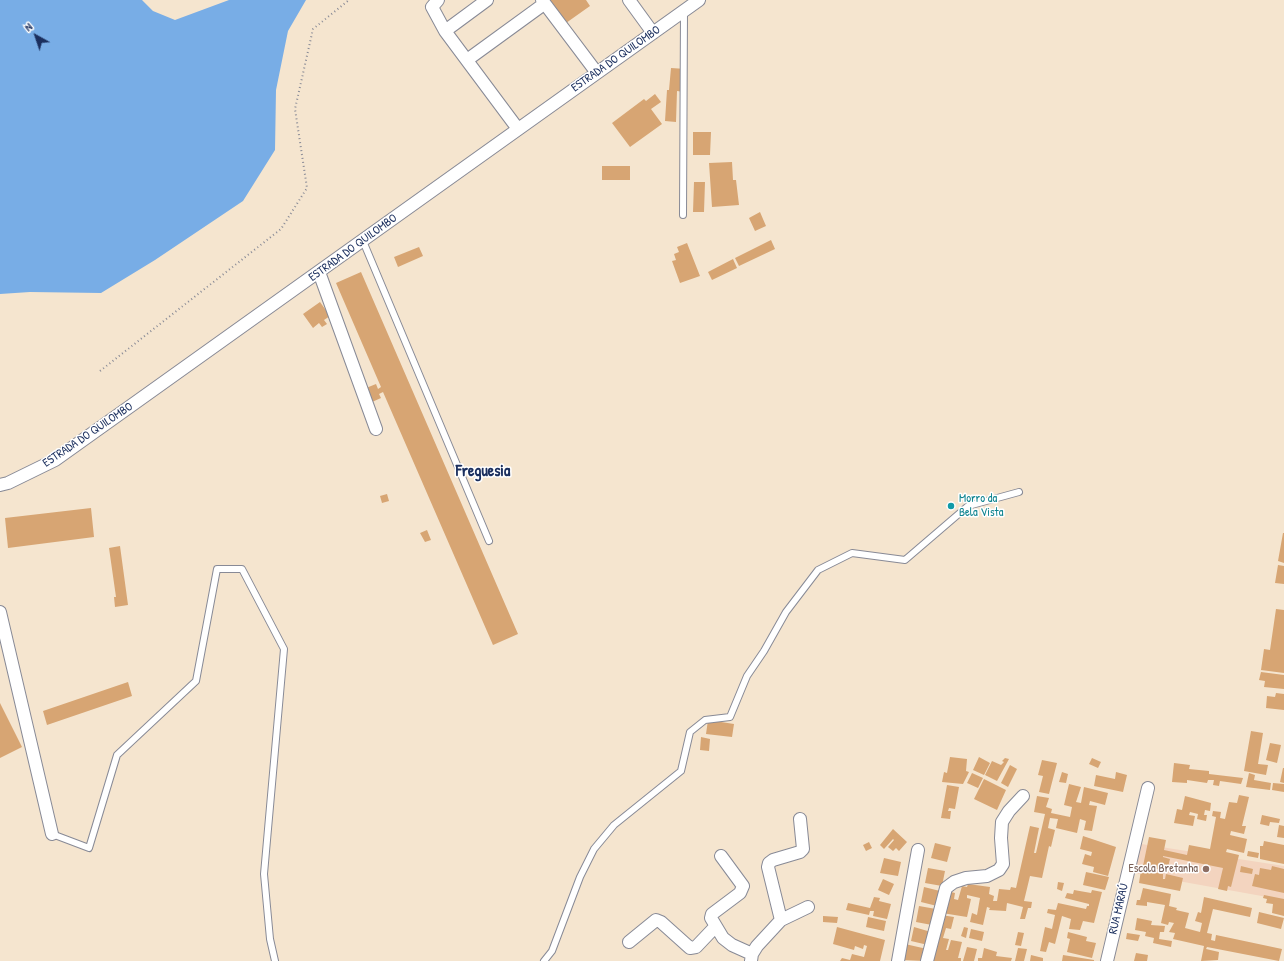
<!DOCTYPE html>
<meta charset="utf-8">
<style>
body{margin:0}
#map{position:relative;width:1284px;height:961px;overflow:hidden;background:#f5e5cf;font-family:"Patrick Hand",sans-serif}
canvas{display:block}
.north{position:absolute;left:16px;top:16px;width:40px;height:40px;-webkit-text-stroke:3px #fff;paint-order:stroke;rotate:320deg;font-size:11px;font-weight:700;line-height:16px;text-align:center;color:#1b2f5e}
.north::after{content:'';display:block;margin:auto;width:14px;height:18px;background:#1b2f5e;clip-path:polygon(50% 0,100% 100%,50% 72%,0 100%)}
</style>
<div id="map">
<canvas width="1284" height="961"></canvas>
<div class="north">N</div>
</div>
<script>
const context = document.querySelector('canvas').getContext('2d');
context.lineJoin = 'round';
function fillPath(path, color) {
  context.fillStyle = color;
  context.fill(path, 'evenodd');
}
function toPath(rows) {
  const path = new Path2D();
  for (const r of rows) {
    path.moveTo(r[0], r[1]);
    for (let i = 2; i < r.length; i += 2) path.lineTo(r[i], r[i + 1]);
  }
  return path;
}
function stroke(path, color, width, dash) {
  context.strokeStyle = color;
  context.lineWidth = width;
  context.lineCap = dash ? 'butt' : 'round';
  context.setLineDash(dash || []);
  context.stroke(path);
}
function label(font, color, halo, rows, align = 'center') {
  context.font = font + ' "Patrick Hand",sans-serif';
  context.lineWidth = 3;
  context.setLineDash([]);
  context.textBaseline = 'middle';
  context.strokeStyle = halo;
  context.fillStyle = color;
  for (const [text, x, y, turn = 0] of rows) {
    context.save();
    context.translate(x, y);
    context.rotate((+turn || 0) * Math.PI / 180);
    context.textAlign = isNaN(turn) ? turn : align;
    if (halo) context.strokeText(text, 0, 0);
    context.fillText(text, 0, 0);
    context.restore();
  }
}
fillPath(toPath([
 [1135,843,1284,866,1284,900,1128,872]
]), '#f3d4bf');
fillPath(toPath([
 [0,0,142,0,153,11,175,20,229,0,306,0,288,31,276,90,275,150,243,201,155,260,101,293,30,292,0,294]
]), '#78ade6');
fillPath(toPath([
 [549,0,586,0,590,6,566,23],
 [671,68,686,69,684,92,677,91,676,122,665,121,667,90,669,90],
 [655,94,661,102,651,109,662,124,630,147,612,123,644,99,646,101],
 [693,132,711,132,710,155,693,155],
 [732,162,733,180,736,180,739,205,712,207,709,163],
 [602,166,630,166,630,180,602,180],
 [694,182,705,182,704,212,693,212],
 [760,212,766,226,755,231,749,218],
 [771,240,775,249,739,266,735,258],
 [687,243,700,276,680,283,672,261,676,260,674,254,679,252,677,247],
 [419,247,423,256,398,267,394,257],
 [733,259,737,268,712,280,708,272],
 [361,272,518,634,493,645,383,392,379,394,381,398,372,402,366,388,376,384,378,389,381,387,336,283],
 [320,302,330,316,324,320,327,324,322,327,319,323,313,328,303,314],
 [387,494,389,501,382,503,380,496],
 [91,508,94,537,8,548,5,518],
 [427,530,431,540,425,542,420,533],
 [1283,533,1284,533,1284,563,1278,561],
 [120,546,128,605,115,607,114,597,116,597,109,548],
 [1278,565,1284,566,1284,584,1275,583],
 [1276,609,1284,610,1284,673,1261,670,1264,649,1270,650],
 [1261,672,1284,675,1284,689,1264,687,1265,681,1259,680],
 [128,682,132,696,47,725,43,711],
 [1276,693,1284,694,1284,710,1266,708,1267,696,1275,697],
 [0,703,22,747,0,758],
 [708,720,734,724,732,737,706,734],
 [1251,731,1263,733,1258,764,1268,765,1266,775,1244,771],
 [701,737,710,739,709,751,700,750],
 [1270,743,1281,745,1277,763,1266,760],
 [950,757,967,759,966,771,969,772,963,784,942,782,944,772,947,773],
 [979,757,990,763,984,775,973,770],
 [1005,758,1009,759,997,781,985,775,992,761,1001,765,1004,762,1002,761],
 [1092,758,1101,762,1098,768,1089,764],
 [1042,760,1057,763,1049,794,1039,792,1043,776,1038,775],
 [1174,763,1190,765,1189,769,1209,771,1209,774,1243,778,1241,784,1220,781,1219,786,1213,785,1214,780,1208,780,1207,783,1187,780,1187,783,1172,782],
 [1010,765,1017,769,1008,787,1001,783],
 [1283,768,1284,768,1284,783,1280,782],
 [1062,772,1068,774,1066,783,1059,782],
 [1116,772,1127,775,1123,792,1094,786,1096,775,1115,779],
 [972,773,983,778,978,788,967,783],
 [1249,773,1255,775,1254,780,1271,783,1270,790,1246,787],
 [984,779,1006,790,997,810,974,799],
 [1273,783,1284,784,1284,792,1272,790],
 [1069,784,1081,787,1076,802,1081,803,1084,787,1108,793,1105,805,1090,801,1089,805,1097,806,1092,831,1084,830,1086,821,1080,819,1077,833,1056,828,1058,819,1050,818,1048,828,1055,830,1051,847,1049,846,1042,878,1030,876,1024,901,1032,902,1031,908,1028,908,1025,919,1020,919,1023,907,1007,903,1006,911,989,910,990,908,987,907,983,925,970,922,972,913,977,915,980,898,967,895,967,898,971,899,967,917,942,913,947,891,955,893,954,899,958,900,962,886,967,887,968,884,990,887,989,894,994,896,993,901,997,901,999,889,1010,890,1011,887,1016,888,1030,826,1039,828,1034,853,1036,853,1045,814,1034,812,1037,796,1049,798,1046,807,1052,809,1051,813,1070,817,1072,807,1064,805],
 [947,785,959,787,955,809,949,808,948,811,951,811,950,819,941,818],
 [1239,795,1249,797,1242,826,1246,826,1244,834,1231,831,1230,835,1247,839,1244,853,1227,849,1226,852,1239,855,1231,887,1228,886,1227,891,1218,889,1223,868,1163,856,1163,857,1170,859,1167,871,1143,866,1149,837,1166,840,1164,850,1187,855,1189,845,1210,849,1216,817,1212,816,1213,811,1221,812,1220,818,1225,819,1229,802,1237,803],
 [1185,796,1211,803,1210,811,1205,810,1204,815,1207,815,1206,821,1197,819,1198,814,1190,812,1189,815,1195,816,1193,826,1174,823,1177,809,1182,810],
 [1262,815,1280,819,1279,823,1270,822,1269,826,1260,824],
 [1279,825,1284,826,1284,838,1277,837],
 [893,829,907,842,899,851,896,848,893,851,888,847,894,840,893,839,884,849,880,845],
 [1083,836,1116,847,1108,876,1093,872,1094,867,1082,864,1085,854,1091,856,1092,852,1080,849],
 [1264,841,1284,845,1284,864,1260,859,1260,846,1263,846],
 [869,842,872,848,866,851,863,845],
 [935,843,951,847,947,862,931,858],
 [1248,851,1259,853,1258,858,1247,856],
 [884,858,901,862,898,876,880,873],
 [1241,866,1253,869,1252,874,1240,872],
 [1272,866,1284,869,1284,893,1252,886,1255,874,1259,875,1260,868,1271,870],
 [928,868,945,871,942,886,925,883],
 [1141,870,1163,874,1163,879,1165,879,1166,874,1183,878,1180,891,1139,883],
 [1086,872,1109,877,1105,890,1083,885],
 [883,879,894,884,889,895,878,890],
 [1058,882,1064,883,1062,891,1057,889],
 [924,887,940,891,937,906,921,902],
 [1143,888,1171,894,1169,906,1177,908,1176,910,1189,913,1185,928,1200,932,1202,923,1195,921,1198,912,1201,913,1204,897,1252,908,1250,917,1213,909,1207,933,1212,934,1211,940,1215,941,1216,935,1282,949,1279,961,1207,947,1206,949,1219,952,1218,960,1201,961,1204,946,1173,939,1175,933,1169,932,1174,923,1169,922,1168,925,1161,923,1165,905,1147,902,1147,906,1136,905,1137,900,1140,900],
 [1074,890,1091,893,1092,890,1102,892,1094,923,1083,921,1080,930,1069,929,1071,919,1062,916,1055,944,1049,942,1046,952,1040,951,1045,927,1052,929,1055,915,1047,913,1048,909,1056,910,1058,903,1086,909,1087,906,1089,906,1089,904,1065,898,1067,893,1073,894],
 [1264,895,1284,899,1284,916,1272,913,1273,904,1266,903,1267,899,1263,898],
 [874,897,880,898,879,901,891,904,887,919,873,916,874,911,870,911,869,915,846,910,848,903,870,908],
 [919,906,936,909,932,925,916,922],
 [1259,912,1284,918,1281,929,1257,923],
 [941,915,954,917,951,929,946,928,943,938,949,939,946,950,948,950,951,940,962,942,958,958,961,958,961,961,930,961],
 [823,916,838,917,837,923,823,922],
 [868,917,886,921,884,931,866,927],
 [1137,918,1152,921,1151,925,1165,926,1164,932,1160,932,1159,939,1172,941,1171,947,1153,943,1154,938,1145,936,1146,932,1135,930],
 [837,927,885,940,880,961,840,961,842,958,850,960,852,954,864,957,867,946,864,945,863,949,855,946,854,950,833,944],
 [914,927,931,932,928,945,911,941],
 [964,927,968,928,966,938,961,936],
 [971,929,984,932,982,941,969,938],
 [1018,932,1024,933,1021,946,1015,945],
 [1068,932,1087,937,1086,941,1096,943,1092,958,1067,952,1070,939,1067,938],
 [1127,933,1140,935,1138,941,1126,939],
 [905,944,927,949,924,961,902,960],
 [967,947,977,949,974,961,963,961],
 [984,948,997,952,996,956,1012,958,1011,961,978,961,978,958,982,958],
 [1018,948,1027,949,1024,961,1015,961],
 [1136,953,1148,955,1147,961,1134,961],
 [1031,955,1043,958,1043,961,1030,961],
 [1063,955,1094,960,1094,961,1062,961]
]), '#d7a573');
const lane = toPath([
 [683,215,684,11],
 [363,241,489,541],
 [52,834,89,848,117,755,196,681,217,569,242,569,284,649,264,874,270,939,275,961],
 [544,961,552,951,580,877,594,849,614,825,681,771,690,732,705,720,730,717,747,676,764,651,786,612,818,570,852,553,905,560,968,506,1019,492]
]);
const street = toPath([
 [438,0,432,7,445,31,518,129],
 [542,0,597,73],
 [629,0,653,33],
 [445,31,487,0],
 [467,60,544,4],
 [319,272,376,429],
 [0,485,8,483,55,460,699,0],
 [0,612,52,834],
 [721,856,743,886,740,893,712,914,711,918,723,938,732,945,752,954],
 [781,920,768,867,769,863,773,860,800,852,803,849,800,819],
 [629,942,656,920,661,922,690,948,696,947,715,927],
 [751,961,752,954,757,946,781,920,808,907],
 [898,961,918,850],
 [927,961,946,888,954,882,966,878,987,876,999,870,1003,864,1001,838,1002,822,1009,811,1023,796],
 [1107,961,1148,788]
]);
stroke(lane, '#888a96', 8);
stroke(street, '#888a96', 14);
stroke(toPath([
 [100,371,281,229,307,188,295,109,313,29,349,0]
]), '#888a96', 2, [1, 3]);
stroke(lane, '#fff', 6);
stroke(street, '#fff', 12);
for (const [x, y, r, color] of [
 [951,506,4,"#0f9aa8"],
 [1206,869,4,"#8d6e63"]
]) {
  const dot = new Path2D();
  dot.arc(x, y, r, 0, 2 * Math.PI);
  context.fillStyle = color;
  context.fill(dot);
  stroke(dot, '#fff', 1.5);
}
label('12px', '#1b2f5e', '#fff', [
 ["ESTRADA DO QUILOMBO",616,59,-35],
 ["ESTRADA DO QUILOMBO",353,248,-36],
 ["ESTRADA DO QUILOMBO",88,435,-34],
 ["RUA MARAÚ",1119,909,-77]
]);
label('12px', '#0d838f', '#fff', [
 ["Morro da",959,499],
 ["Bela Vista",959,513]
], 'left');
label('12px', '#785e54', '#fff', [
 ["Escola Bretanha",1198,869]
], 'right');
label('bold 16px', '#1b2f5e', '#fff', [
 ["Freguesia",483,472]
]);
</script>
